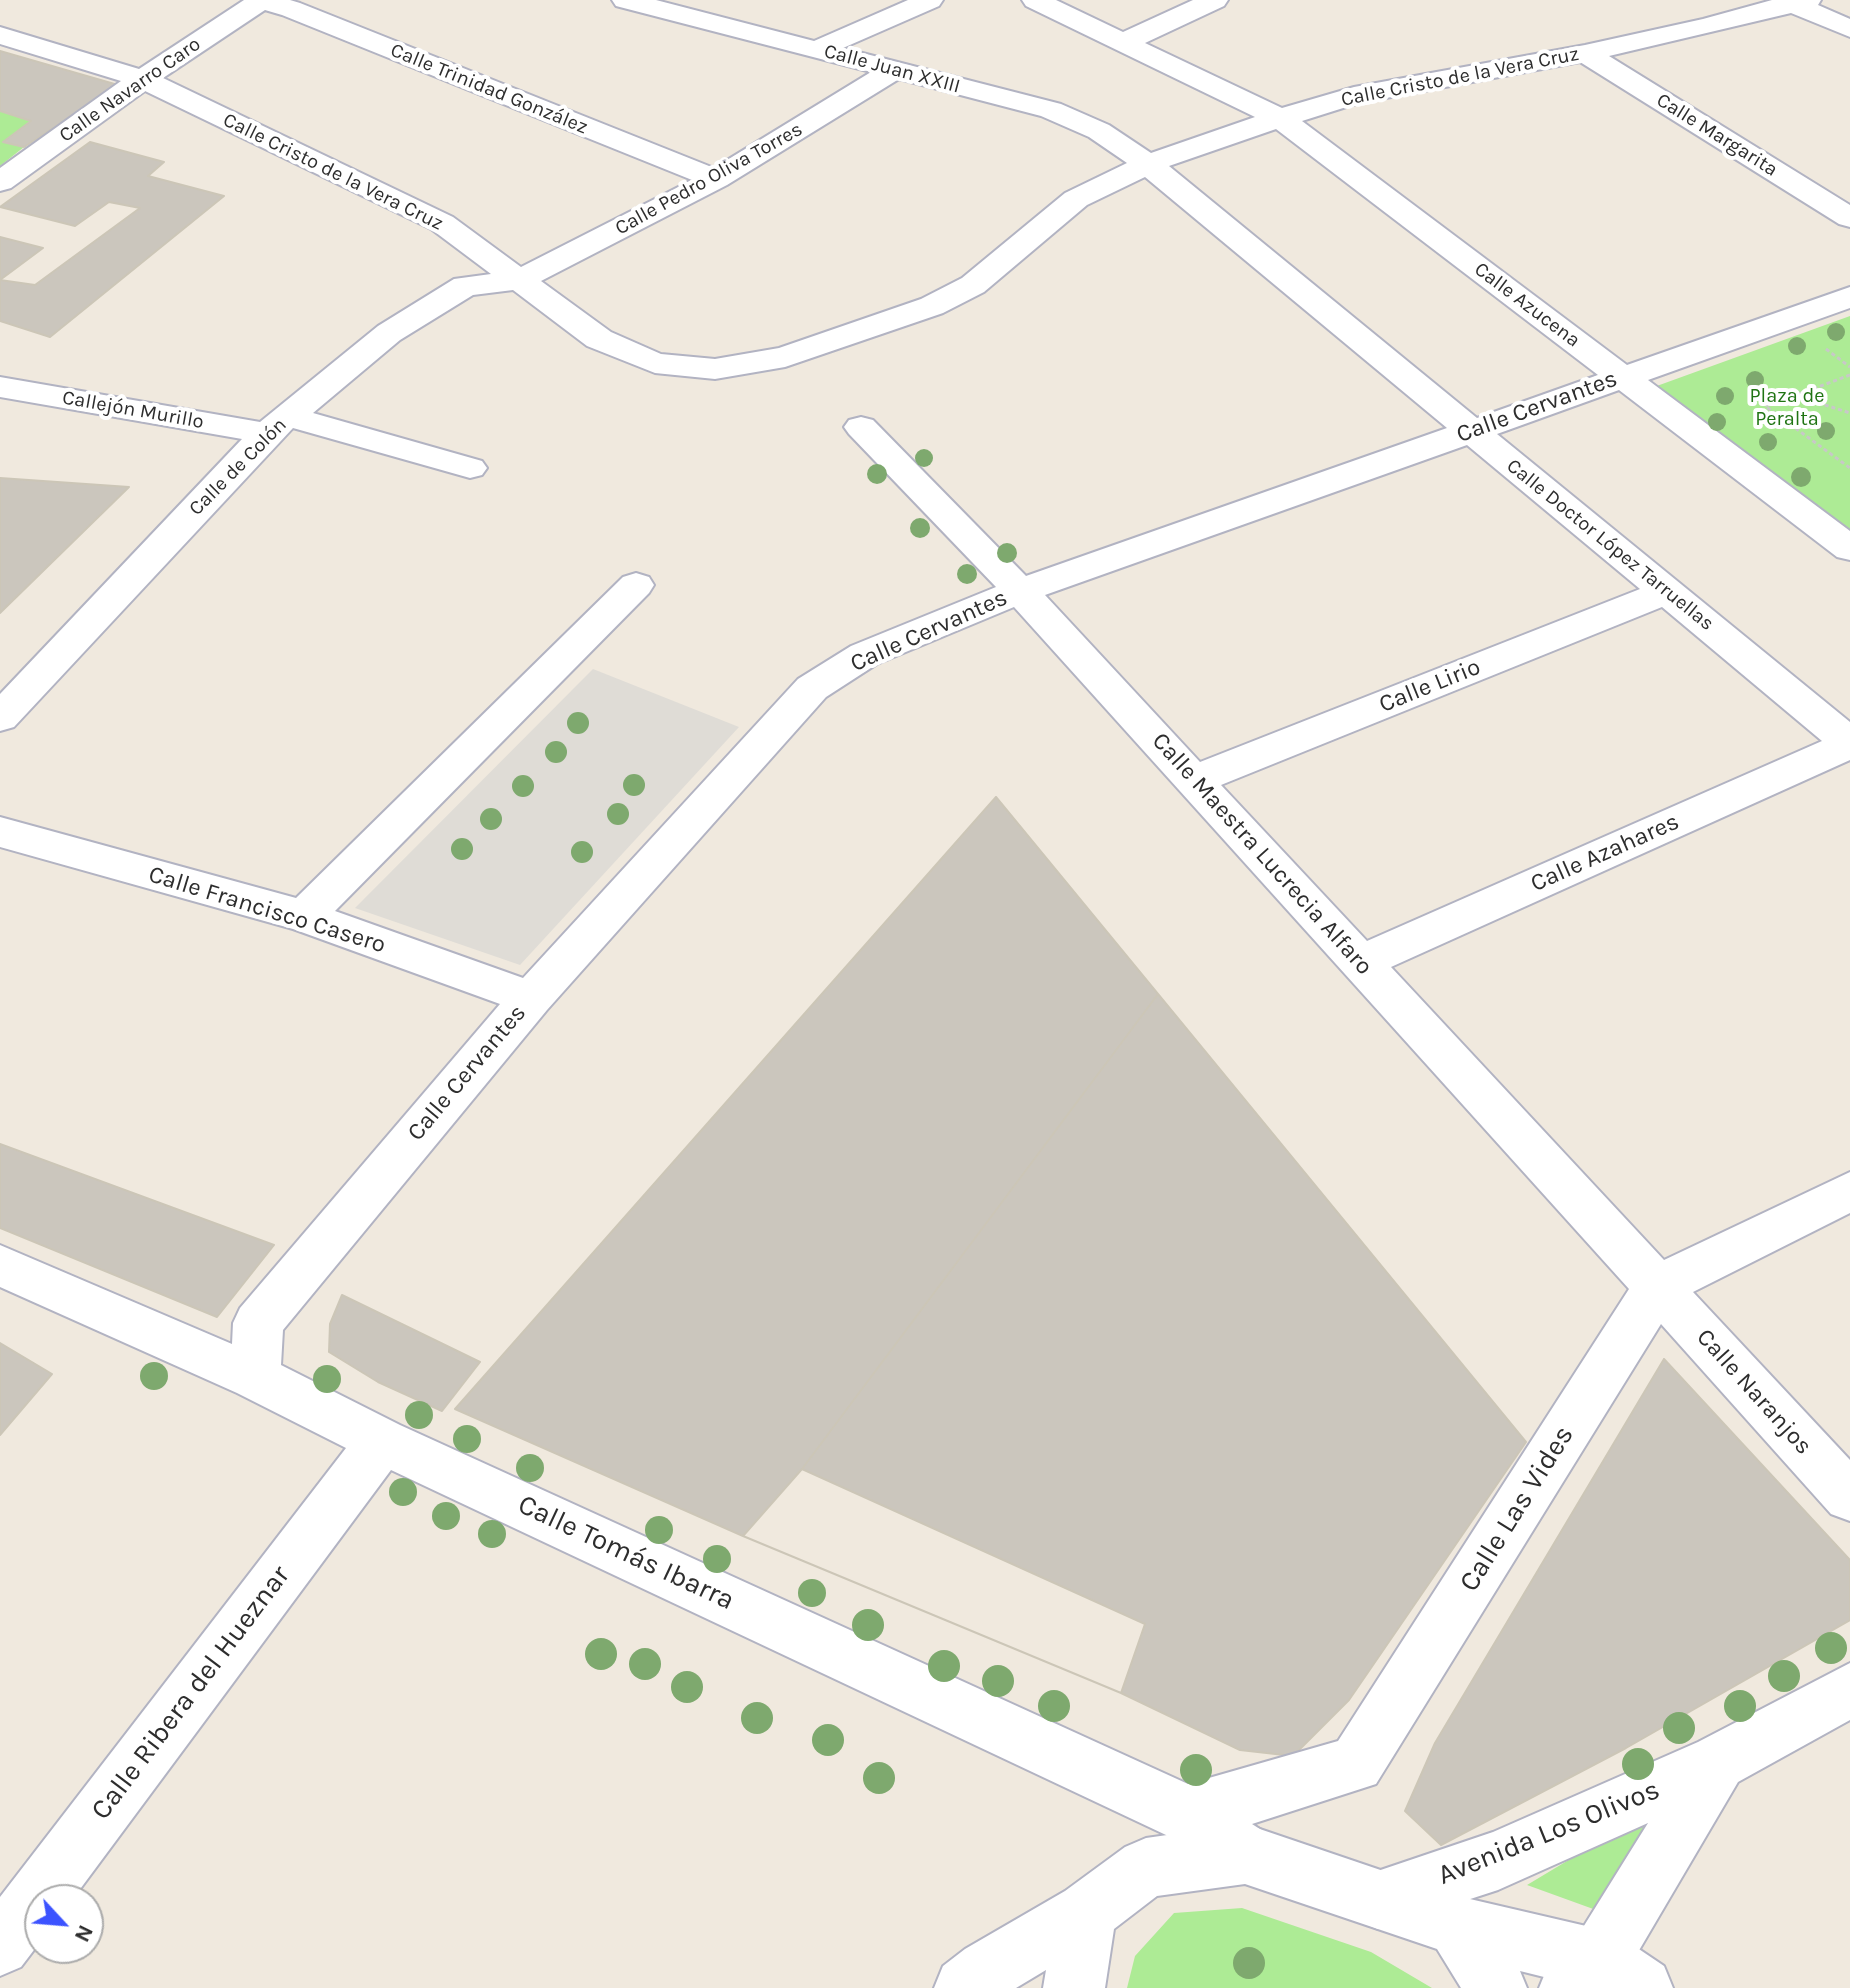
<!DOCTYPE html>
<meta charset="utf-8">
<style>
body{margin:0}
#map{position:relative;width:1850px;height:1988px;overflow:hidden;background:#f0e9de;font-family:Karla,sans-serif}
canvas{display:block}
.north{position:absolute;left:24px;top:1884px;width:80px;height:80px;box-sizing:border-box;background:#fff;border:2px solid #ababab;border-radius:50%;rotate:116deg;font-size:22px;font-weight:700;line-height:32px;text-align:center;color:#2d2d2d}
.north::after{content:'';display:block;margin:auto;width:28px;height:36px;background:#3c53ff;clip-path:polygon(50% 0,100% 100%,50% 72%,0 100%)}
</style>
<div id="map">
<canvas width="1850" height="1988"></canvas>
<div class="north">N</div>
</div>
<script>
const context = document.querySelector('canvas').getContext('2d');
context.lineJoin = 'round';
function fillPath(path, color) {
  context.fillStyle = color;
  context.fill(path, 'evenodd');
}
function toPath(rows) {
  const path = new Path2D();
  for (const r of rows) {
    path.moveTo(r[0], r[1]);
    for (let i = 2; i < r.length; i += 2) path.lineTo(r[i], r[i + 1]);
  }
  return path;
}
function stroke(path, color, width, dash) {
  context.strokeStyle = color;
  context.lineWidth = width;
  context.lineCap = dash ? 'butt' : 'round';
  context.setLineDash(dash || []);
  context.stroke(path);
}
function label(font, color, halo, rows, align = 'center') {
  context.font = font + ' Karla,sans-serif';
  context.lineWidth = 8;
  context.setLineDash([]);
  context.textBaseline = 'middle';
  context.strokeStyle = halo;
  context.fillStyle = color;
  for (const [text, x, y, turn = 0] of rows) {
    context.save();
    context.translate(x, y);
    context.rotate((+turn || 0) * Math.PI / 180);
    context.textAlign = isNaN(turn) ? turn : align;
    if (halo) context.strokeText(text, 0, 0);
    context.fillText(text, 0, 0);
    context.restore();
  }
}
fillPath(toPath([
 [0,111,31,121,4,142,24,147,0,166],
 [1850,316,1850,533,1654,387],
 [1697,1783,1596,1910,1527,1885],
 [1242,1908,1371,1952,1432,1988,1127,1988,1135,1956,1174,1913]
]), '#adeb95');
fillPath(toPath([
 [593,669,739,727,520,965,355,908]
]), '#dfdcd6');
const building = toPath([
 [0,51,118,85,24,147,3,142,31,121,0,111,0,51],
 [90,142,164,162,148,176,224,196,50,337,0,321,0,280,35,285,140,208,109,202,75,226,0,207,90,142],
 [0,237,43,248,0,280,0,237],
 [0,478,129,487,0,613,0,478],
 [996,797,1158,994,802,1469,743,1536,455,1409,996,797],
 [1158,994,1526,1442,1349,1700,1293,1756,1240,1750,1121,1693,743,1536,802,1469,1158,994],
 [0,1144,274,1245,217,1317,0,1228,0,1144],
 [342,1295,480,1362,442,1411,378,1382,329,1352,330,1324,342,1295],
 [0,1343,52,1374,0,1435,0,1343],
 [1664,1359,1850,1560,1850,1620,1626,1748,1441,1845,1405,1811,1435,1743,1664,1359],
 [802,1469,1145,1624,1121,1693,743,1536,802,1469]
]);
fillPath(building, '#cbc6bd');
stroke(building, '#ccc6b7', 2);
const street = toPath([
 [244,0,290,0,300,3,714,168,871,72,616,6,612,0,656,0,814,41,908,0,943,0,939,6,843,48,1061,104,1109,125,1151,153,1255,117,1026,6,1022,0,1056,0,1123,32,1193,0,1228,0,1224,6,1145,43,1282,108,1354,87,1585,45,1703,19,1772,0,1821,0,1818,5,1850,19,1850,37,1791,13,1609,56,1850,205,1850,227,1839,224,1580,62,1359,103,1302,121,1627,365,1850,287,1850,308,1648,380,1850,531,1850,560,1837,557,1619,390,1497,434,1850,722,1850,760,1391,967,1664,1260,1850,1172,1850,1213,1693,1292,1850,1460,1850,1521,1831,1514,1661,1324,1376,1784,1252,1824,1266,1833,1275,1854,1266,1875,1245,1884,1224,1875,1166,1835,391,1470,72,1900,40,1900,40,1942,21,1967,0,1976,0,1897,346,1448,237,1393,0,1287,0,1245,232,1344,233,1323,240,1308,500,1004,293,929,0,847,0,817,296,898,623,577,636,573,649,577,654,585,649,593,335,911,523,978,798,679,851,646,996,587,849,434,844,427,849,420,861,417,873,420,1026,576,1447,428,1145,177,1087,205,984,292,943,313,785,367,715,379,655,373,587,346,513,290,473,295,400,340,313,413,482,461,487,468,482,475,470,478,293,428,14,727,0,731,0,694,242,439,0,397,0,377,260,422,378,326,454,279,491,274,431,229,145,91,11,188,0,191,0,168,121,81,0,44,0,27,139,69,244,0],
 [265,10,282,15,692,180,521,267,453,217,163,78,265,10],
 [899,79,1041,116,1089,137,1127,163,1065,193,962,278,921,299,779,348,715,359,661,354,611,332,541,281,727,185,899,79],
 [1276,129,1598,375,1477,418,1169,166,1276,129],
 [1467,445,1640,589,1200,762,1045,595,1467,445],
 [1014,607,1629,1289,1338,1741,1188,1784,400,1425,281,1365,283,1330,547,1010,826,697,877,664,1014,607],
 [1662,607,1822,741,1367,941,1221,785,1662,607],
 [1850,1663,1850,1720,1738,1782,1621,1981,1613,1988,1539,1988,1548,1966,1577,1937,1648,1823,1498,1890,1378,1929,1357,1920,1348,1899,1357,1878,1493,1832,1698,1742,1850,1663]
]);
const secondary = toPath([
 [1245,1824,1457,1896,1599,1929,1621,1937,1664,1966,1673,1988,1588,1988,1520,1971,1527,1988,1461,1988,1437,1949,1245,1884,1157,1896,1114,1929,1105,1988,1043,1988,1046,1970,1016,1988,934,1988,943,1966,965,1949,1065,1891,1125,1847,1146,1838,1245,1824]
]);
stroke(street, '#b2b3c2', 4);
stroke(secondary, '#b2b3c2', 4);
stroke(toPath([
 [1826,349,1850,367],
 [1850,375,1802,393,1819,403,1850,413],
 [1802,393,1765,406,1850,468]
]), '#c8c8c8', 3, [4, 3]);
fillPath(street, '#fff');
fillPath(secondary, '#fff');
context.fillStyle = '#7ea96e';
for (const [x, y, r] of [
 [1836,332,9],
 [1797,346,9],
 [1755,380,9],
 [1725,396,9],
 [1717,422,9],
 [1826,431,9],
 [1768,442,9],
 [924,458,9],
 [877,474,10],
 [1801,477,10],
 [920,528,10],
 [1007,553,10],
 [967,574,10],
 [578,723,11],
 [556,752,11],
 [634,785,11],
 [523,786,11],
 [618,814,11],
 [491,819,11],
 [462,849,11],
 [582,852,11],
 [154,1376,14],
 [327,1379,14],
 [419,1415,14],
 [467,1439,14],
 [530,1468,14],
 [403,1492,14],
 [446,1516,14],
 [659,1530,14],
 [492,1534,14],
 [717,1559,14],
 [812,1593,14],
 [868,1625,16],
 [1831,1648,16],
 [601,1654,16],
 [645,1664,16],
 [944,1666,16],
 [1784,1676,16],
 [998,1681,16],
 [687,1687,16],
 [1054,1706,16],
 [1740,1706,16],
 [757,1718,16],
 [1679,1728,16],
 [828,1740,16],
 [1638,1764,16],
 [1196,1770,16],
 [879,1778,16],
 [1249,1963,16]
]) {
  context.beginPath();
  context.arc(x, y, r, 0, 2 * Math.PI);
  context.fill();
}
label('20px', '#2d2d2d', '#fff', [
 ["Calle Juan XXIII",892,69,15],
 ["Calle Cristo de la Vera Cruz",1460,77,-11],
 ["Calle Trinidad González",489,89,22],
 ["Calle Navarro Caro",130,90,-35],
 ["Calle Margarita",1717,135,32],
 ["Calle Cristo de la Vera Cruz",333,172,26],
 ["Calle Pedro Oliva Torres",709,179,-29],
 ["Calle Azucena",1527,305,37],
 ["Callejón Murillo",133,410,10],
 ["Calle de Colón",238,467,-45],
 ["Calle Doctor López Tarruellas",1610,545,39]
]);
label('20px', '#207413', '#fff', [
 ["Plaza de",1787,396],
 ["Peralta",1787,419]
]);
label('24px', '#2d2d2d', '#fff', [
 ["Calle Cervantes",1537,407,-20],
 ["Calle Cervantes",929,631,-24],
 ["Calle Lirio",1430,686,-22],
 ["Calle Azahares",1605,853,-24],
 ["Calle Maestra Lucrecia Alfaro",1262,854,48],
 ["Calle Francisco Casero",267,910,17],
 ["Calle Cervantes",467,1073,-50],
 ["Calle Naranjos",1754,1392,48]
]);
label('28px', '#2d2d2d', '#fff', [
 ["Calle Las Vides",1517,1509,-58],
 ["Calle Tomás Ibarra",626,1553,25],
 ["Calle Ribera del Hueznar",191,1693,-53],
 ["Avenida Los Olivos",1549,1833,-22]
]);
</script>
